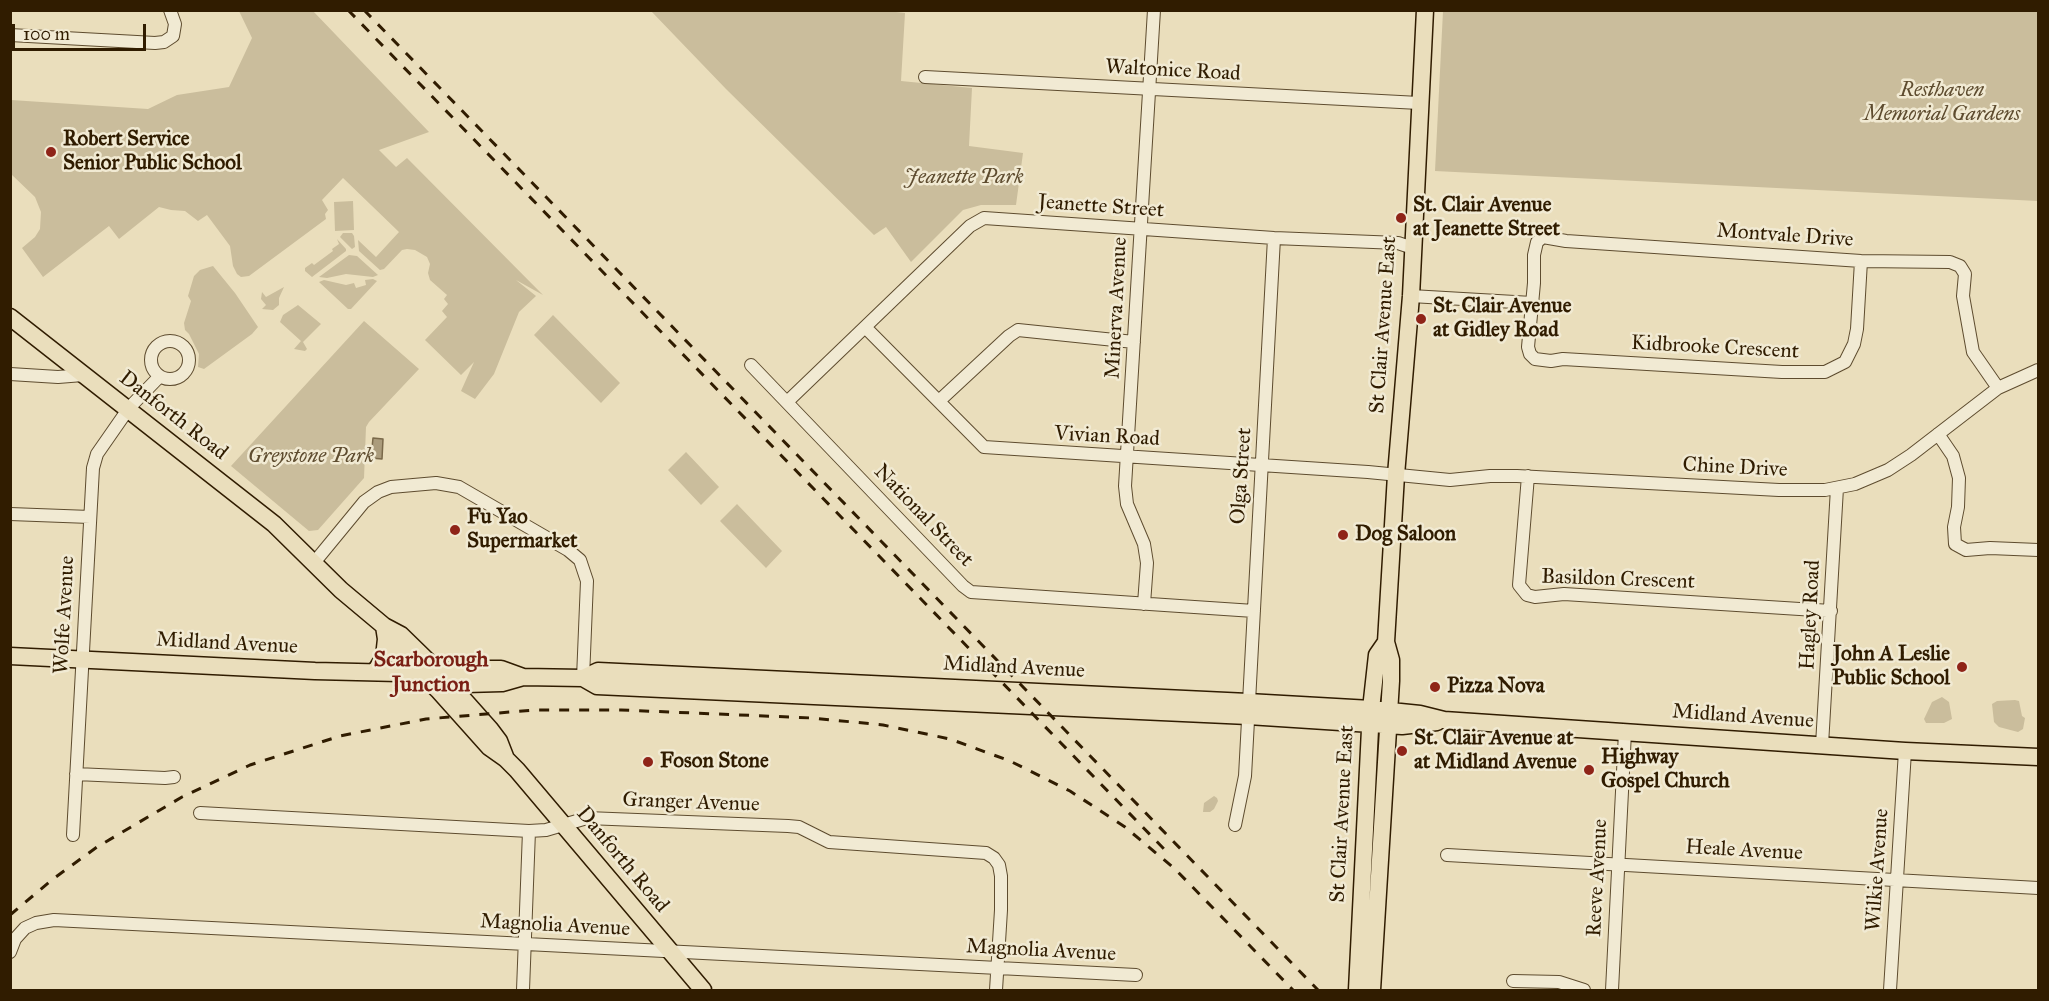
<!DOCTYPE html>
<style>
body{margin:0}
#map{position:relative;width:2049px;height:1001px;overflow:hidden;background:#eadebc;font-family:"IM FELL Great Primer",serif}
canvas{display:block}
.frame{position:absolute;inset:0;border:12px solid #301c00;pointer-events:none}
.scale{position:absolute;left:12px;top:24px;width:134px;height:27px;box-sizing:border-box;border:3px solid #301c00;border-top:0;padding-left:8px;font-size:18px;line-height:21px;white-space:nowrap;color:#301c00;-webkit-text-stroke:4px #f1ead3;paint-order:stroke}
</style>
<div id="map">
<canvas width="2049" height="1001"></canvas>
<div class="frame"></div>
<div class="scale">100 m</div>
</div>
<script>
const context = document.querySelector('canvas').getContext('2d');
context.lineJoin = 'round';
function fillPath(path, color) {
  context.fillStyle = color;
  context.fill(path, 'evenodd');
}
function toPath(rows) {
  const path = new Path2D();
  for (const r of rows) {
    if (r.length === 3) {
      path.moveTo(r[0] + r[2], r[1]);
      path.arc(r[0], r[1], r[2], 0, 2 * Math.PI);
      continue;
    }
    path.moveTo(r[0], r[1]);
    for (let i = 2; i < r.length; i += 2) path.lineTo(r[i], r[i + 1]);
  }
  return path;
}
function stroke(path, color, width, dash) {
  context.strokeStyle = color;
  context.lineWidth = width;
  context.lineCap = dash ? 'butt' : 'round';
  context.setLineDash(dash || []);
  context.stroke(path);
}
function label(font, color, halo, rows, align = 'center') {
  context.font = font + ' "IM FELL Great Primer",serif';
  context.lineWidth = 5;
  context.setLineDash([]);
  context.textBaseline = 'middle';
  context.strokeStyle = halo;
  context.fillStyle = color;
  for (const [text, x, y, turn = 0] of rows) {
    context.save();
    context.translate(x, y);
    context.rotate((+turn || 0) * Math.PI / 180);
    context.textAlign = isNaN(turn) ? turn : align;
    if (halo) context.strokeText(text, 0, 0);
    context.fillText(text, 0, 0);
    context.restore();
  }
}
fillPath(toPath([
 [239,11,313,11,429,132,379,150,396,167,407,158,543,295,516,280,536,296,519,312,494,374,475,399,461,391,474,362,461,375,425,340,447,317,442,311,448,304,444,299,447,295,430,280,428,273,430,264,427,257,415,250,407,249,402,250,384,269,380,270,370,261,359,251,358,240,376,257,399,232,343,178,322,200,328,210,325,214,326,219,249,276,241,277,237,274,233,266,230,246,207,215,198,221,185,211,171,210,159,207,119,239,109,226,43,277,22,248,35,237,40,229,41,212,35,197,11,174,11,100,148,109,177,95,229,87,252,38],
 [887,11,905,13,901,81,972,88,969,146,1023,153,1016,205,981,205,963,210,911,262,886,227,874,235,726,89,651,11],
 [1443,11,2038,11,2038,201,1435,171],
 [353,201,354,230,335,231,334,202],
 [343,233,352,233,354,236,355,247,352,249,340,237],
 [337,239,346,249,346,251,312,277,305,271,305,268,312,263,314,265,333,251,332,249,339,244],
 [349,255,357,256,378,275,373,277,346,274,327,278,319,277],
 [213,266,235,293,258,327,252,334,204,369,198,367,199,354,189,334,185,330,184,323,191,301,188,296,194,276,200,270],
 [373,279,377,281,351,309,348,309,319,282,324,280,346,285,354,283,356,288,366,285,365,280],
 [284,287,279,298,279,305,273,310,262,309,266,305,261,299,262,292,266,297],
 [298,305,321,324,303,342,307,349,305,351,294,349,301,341,280,322,283,315],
 [553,315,620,383,601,403,534,335],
 [364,321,419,369,369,422,366,427,364,478,318,530,309,531,231,466],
 [686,452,719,487,701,505,668,470],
 [737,504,782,551,766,568,720,521],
 [1942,697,1949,702,1952,719,1944,723,1926,723,1924,719,1932,702],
 [2015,700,2019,701,2022,716,2025,718,2023,729,2018,732,1999,727,1994,722,1992,704,1997,701],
 [1214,796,1217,798,1218,801,1214,809,1210,812,1203,812,1204,803]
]), '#cabd9c');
const water = toPath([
 [373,438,383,439,382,459,371,458,373,438]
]);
fillPath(water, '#ab9c7c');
stroke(water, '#7a694a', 1.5);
const minor = toPath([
 [10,35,155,43,164,42,173,36,175,24,170,10],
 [925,77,1419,103],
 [1861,261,1857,329,1854,344,1845,362,1825,372,1782,372,1563,359,1551,361,1535,359,1530,354,1528,347,1534,283,1534,255,1537,242,1543,237,1566,241,1861,261,1950,262,1960,266,1965,274,1963,296,1973,352,1998,388],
 [1411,296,1532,303],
 [865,327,984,447,1368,472,1450,480,1490,476,1517,476,1779,490,1825,490,1855,484,1888,470,1911,455,1998,388,2038,370],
 [170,360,19],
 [751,365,963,586,971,592,1254,611],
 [10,374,58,377,83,375],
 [939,401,1009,336,1018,330,1134,342],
 [787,402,970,226,984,218,1274,238,1398,243,1413,248],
 [1938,434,1953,456,1959,478,1958,507,1954,527,1955,544,1966,550,1990,548,2038,550],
 [1528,476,1519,585,1527,595,1535,597,1564,594,1831,611],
 [10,514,90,517],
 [313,564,364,502,378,492,391,487,436,483,459,487,568,550,580,560,587,581,583,678],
 [1144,604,1147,563,1144,544,1127,504,1125,486,1154,10],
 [1822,745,1837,488],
 [76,774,165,778,174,777],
 [200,813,529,831,546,830,587,818,788,826,799,827,829,842,986,853,994,858,999,865,1001,876,1001,910,996,990],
 [1235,825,1245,776,1274,238],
 [73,835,93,468,97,454,129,408,160,376],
 [1447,855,2038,888],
 [10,952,15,939,25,928,36,923,54,920,1136,975],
 [1513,981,1559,982,1584,990],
 [523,990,529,831],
 [1612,990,1625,732],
 [1890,990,1905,751]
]);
const major = toPath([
 [10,317,274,524,341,590,384,626,401,635,441,674,490,729,499,741,506,759],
 [384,626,386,639,438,690,489,747,506,759,517,770,703,990],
 [10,656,315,671,441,674,465,684,502,683,523,677,583,678,598,671,1248,702,1371,709,1420,714,1444,720,1905,751,2038,757],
 [375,672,384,657,386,639],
 [441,674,454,669,501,669,523,677],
 [583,678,597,686,1248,716,1402,726,1437,722],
 [1357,990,1371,709,1377,655,1386,642],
 [1372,990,1391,681,1391,660,1386,642,1396,475,1411,296,1425,10]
]);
stroke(minor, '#5e4c2f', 14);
stroke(major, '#301c00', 19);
stroke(minor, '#f1ead3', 12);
stroke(major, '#eadebc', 16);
stroke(toPath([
 [348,10,1166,851],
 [364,10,1318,990],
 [10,915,53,879,97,847,182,797,250,765,340,736,426,719,534,710,621,710,812,718,883,725,950,739,1010,761,1070,791,1125,827,1175,869,1293,990]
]), '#301c00', 3, [10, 10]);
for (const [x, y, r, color] of [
 [51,152,6,"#8f2418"],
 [1401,218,6,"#8f2418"],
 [1421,319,6,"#8f2418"],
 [455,530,6,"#8f2418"],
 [1343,535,6,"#8f2418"],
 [1962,667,6,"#8f2418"],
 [1435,687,6,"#8f2418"],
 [1402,751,6,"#8f2418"],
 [648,762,6,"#8f2418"],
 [1589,770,6,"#8f2418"]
]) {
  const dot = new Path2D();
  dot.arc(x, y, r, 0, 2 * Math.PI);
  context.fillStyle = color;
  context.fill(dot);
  stroke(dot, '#f1ead3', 2);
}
label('21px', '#301c00', '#f1ead3', [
 ["Waltonice Road",1173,71,3],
 ["Jeanette Street",1101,207,4],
 ["Montvale Drive",1785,236,4],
 ["Minerva Avenue",1117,308,-87],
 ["St Clair Avenue East",1384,325,-86],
 ["Kidbrooke Crescent",1715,348,3],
 ["Danforth Road",173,416,38],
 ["Vivian Road",1107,437,3],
 ["Chine Drive",1735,468,3],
 ["Olga Street",1242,476,-86],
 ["National Street",923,516,46],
 ["Basildon Crescent",1618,580,2],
 ["Wolfe Avenue",65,615,-87],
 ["Hagley Road",1811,615,-87],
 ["Midland Avenue",227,644,3],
 ["Midland Avenue",1014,668,3],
 ["Midland Avenue",1743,717,4],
 ["Granger Avenue",691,803,2],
 ["St Clair Avenue East",1343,814,-87],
 ["Heale Avenue",1744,851,3],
 ["Danforth Road",622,860,50],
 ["Wilkie Avenue",1878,870,-86],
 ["Reeve Avenue",1598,878,-87],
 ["Magnolia Avenue",555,926,3],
 ["Magnolia Avenue",1041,951,3]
]);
label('italic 21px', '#5e4c2f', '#f1ead3', [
 ["Resthaven",1942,91],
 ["Memorial Gardens",1942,115],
 ["Jeanette Park",964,178],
 ["Greystone Park",311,457]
]);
label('bold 21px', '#301c00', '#f1ead3', [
 ["Robert Service",63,140],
 ["Senior Public School",63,164],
 ["St. Clair Avenue",1413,206],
 ["at Jeanette Street",1413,230],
 ["St. Clair Avenue",1433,307],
 ["at Gidley Road",1433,331],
 ["Fu Yao",467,518],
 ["Supermarket",467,542],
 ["Dog Saloon",1355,535],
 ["John A Leslie",1950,655,"right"],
 ["Public School",1950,679,"right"],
 ["Pizza Nova",1447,687],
 ["St. Clair Avenue at",1414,739],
 ["at Midland Avenue",1414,763],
 ["Highway",1601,758],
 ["Gospel Church",1601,782],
 ["Foson Stone",660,762]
], 'left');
label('bold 22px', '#7a1f14', '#f1ead3', [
 ["Scarborough",431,661],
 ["Junction",431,686]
]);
</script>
